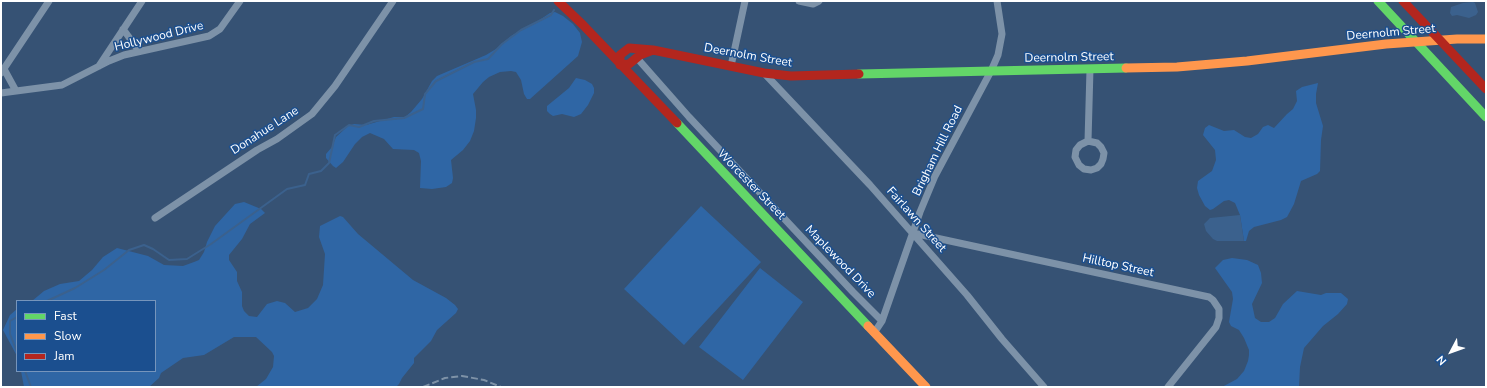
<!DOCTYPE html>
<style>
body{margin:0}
#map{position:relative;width:1487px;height:388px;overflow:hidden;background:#365274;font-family:"Nunito Sans",sans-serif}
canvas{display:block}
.frame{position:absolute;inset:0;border:2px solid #fff;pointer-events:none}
.legend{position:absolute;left:16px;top:300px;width:140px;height:72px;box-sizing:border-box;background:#1b4f8f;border:1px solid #7695bc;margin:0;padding:5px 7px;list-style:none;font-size:12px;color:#fff}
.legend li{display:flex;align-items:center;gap:8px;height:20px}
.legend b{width:20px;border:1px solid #7695bc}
.north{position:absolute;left:1431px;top:332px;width:40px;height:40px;-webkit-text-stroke:3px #1b4f8f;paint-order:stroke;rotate:229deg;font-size:11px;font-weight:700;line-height:16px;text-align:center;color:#fff}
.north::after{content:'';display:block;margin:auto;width:14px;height:18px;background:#fff;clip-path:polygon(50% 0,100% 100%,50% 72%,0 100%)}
</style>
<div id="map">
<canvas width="1487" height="388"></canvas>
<div class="frame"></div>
<ul class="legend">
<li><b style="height:5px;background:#63d668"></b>Fast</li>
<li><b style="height:5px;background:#ff974d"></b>Slow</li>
<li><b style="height:5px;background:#b3261e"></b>Jam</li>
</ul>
<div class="north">N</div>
</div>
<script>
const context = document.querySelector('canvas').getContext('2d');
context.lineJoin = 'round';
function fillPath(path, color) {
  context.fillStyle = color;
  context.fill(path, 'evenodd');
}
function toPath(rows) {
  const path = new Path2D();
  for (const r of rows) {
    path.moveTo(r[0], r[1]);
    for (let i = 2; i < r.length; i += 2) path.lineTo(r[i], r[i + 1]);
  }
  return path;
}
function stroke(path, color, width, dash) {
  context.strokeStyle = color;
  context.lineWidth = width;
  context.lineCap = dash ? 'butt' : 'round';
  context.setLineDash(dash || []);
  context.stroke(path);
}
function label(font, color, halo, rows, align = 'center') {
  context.font = font + ' "Nunito Sans",sans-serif';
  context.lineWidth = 3;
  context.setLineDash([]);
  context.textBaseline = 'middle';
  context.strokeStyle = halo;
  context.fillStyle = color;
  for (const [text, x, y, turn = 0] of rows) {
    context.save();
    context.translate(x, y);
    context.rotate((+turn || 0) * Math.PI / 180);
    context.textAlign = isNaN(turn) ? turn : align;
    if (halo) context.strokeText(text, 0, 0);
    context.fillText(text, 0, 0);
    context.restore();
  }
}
fillPath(toPath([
 [555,12,563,16,573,24,580,33,582,42,578,56,530,99,527,99,524,94,521,80,516,72,511,71,500,72,489,77,483,82,473,94,476,110,476,118,474,131,470,141,463,150,451,160,453,178,452,183,446,187,432,189,420,188,421,161,419,153,414,150,393,149,384,139,370,133,362,137,355,144,343,162,336,168,333,166,326,158,326,154,332,147,336,137,348,126,354,124,366,125,394,117,405,117,411,112,422,99,432,81,437,76,486,55,496,49,511,36,538,21,550,13],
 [576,78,585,80,592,84,594,88,594,93,588,105,581,114,574,117,562,114,553,116,550,114,547,111,547,106,569,88],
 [1318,83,1316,94,1316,103,1323,126,1321,140,1320,171,1317,174,1301,181,1294,204,1287,217,1281,220,1254,227,1249,231,1246,241,1244,241,1240,215,1235,203,1229,200,1224,201,1213,209,1210,210,1205,206,1199,195,1197,188,1198,181,1212,171,1216,160,1215,150,1203,135,1205,128,1209,125,1224,131,1234,130,1245,137,1251,138,1258,134,1263,127,1268,125,1274,128,1287,114,1293,109,1297,101,1296,91,1302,87],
 [244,202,261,209,265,213,250,224,242,239,229,255,229,260,237,272,237,281,242,292,242,306,244,311,249,316,257,317,267,304,277,301,285,303,295,312,308,308,317,299,323,285,325,254,319,237,320,226,340,216,343,217,358,234,413,280,446,298,455,305,458,309,456,313,437,330,431,341,414,358,414,363,402,378,399,384,396,387,256,387,266,379,273,367,274,356,272,352,256,337,234,337,204,355,183,358,161,373,159,378,149,387,24,387,21,371,155,371,155,301,32,301,44,291,60,284,79,281,92,270,103,257,117,248,148,256,164,265,183,266,194,262,199,260,204,252,207,242,215,226,235,204],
 [701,206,761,262,684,345,624,289],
 [1232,258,1247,260,1258,265,1261,273,1262,283,1252,304,1255,318,1261,322,1269,322,1275,318,1283,304,1297,291,1321,295,1326,293,1341,293,1348,299,1347,304,1338,314,1323,326,1304,348,1300,367,1299,387,1222,387,1237,379,1244,371,1248,361,1249,355,1249,350,1244,338,1239,330,1231,326,1229,322,1233,299,1232,292,1215,268,1223,260],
 [760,268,803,302,743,380,699,347],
 [17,309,17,356,3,330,10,315]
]), '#2f66a5');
fillPath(toPath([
 [1473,2,1475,3,1478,12,1476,15,1469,18,1457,15,1452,16,1450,13,1451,7,1463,3],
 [1240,215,1244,241,1217,241,1213,239,1206,231,1204,224,1210,218]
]), '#3b618d');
stroke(toPath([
 [47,301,75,288,104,270,129,250,144,245,153,249,169,260,187,259,211,244,287,189,305,185,309,174,321,171,329,163,335,135,349,125,359,127,374,121,404,118,423,109,425,94,436,81,474,62,488,59,502,44,521,30,551,15,554,10],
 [17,317,10,321,10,334,17,352],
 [25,371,31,387]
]), '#3b618d', 2);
stroke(toPath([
 [799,1,813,4,819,1],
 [123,29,139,51],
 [637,58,689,117,853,292,882,321],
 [99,66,142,1],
 [731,66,745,1],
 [4,69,16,91],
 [1,73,49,1],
 [764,73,870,185,967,295,1002,339,1044,387],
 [1,93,62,85,109,61,124,55,209,36,220,29,240,1],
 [1088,141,1097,143,1101,147,1104,153,1103,159,1101,164,1097,168,1091,170,1084,169,1079,165,1075,157,1076,150,1080,145,1088,141,1090,69],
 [155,218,257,150,277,139,312,114,335,86,393,1],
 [913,233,1209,297,1213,300,1219,309,1219,318,1216,327,1168,387],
 [874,333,882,321,920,212,935,176,991,71,998,55,1002,34,997,1]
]), '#7d92a8', 7);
stroke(toPath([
 [1378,1,1486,117],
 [859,74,1126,68],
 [677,123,868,326]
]), '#63d668', 9);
stroke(toPath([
 [1126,68,1177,67,1247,61,1386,44,1457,39,1486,39],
 [868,326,926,387]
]), '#ff974d', 9);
stroke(toPath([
 [558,1,583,25,677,123],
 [1403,1,1486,89],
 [653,50,640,55,629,64,620,65,620,55,629,48,653,50,764,73,791,76,859,74]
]), '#b3261e', 9);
stroke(toPath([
 [423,387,445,378,462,376,484,380,501,387]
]), '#7e92a7', 2, [7, 3]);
label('12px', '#fff', '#1b4f8f', [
 ["Deernolm Street",1391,33,-5],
 ["Hollywood Drive",159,37,-14],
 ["Deernolm Street",748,56,10],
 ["Deernolm Street",1069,58,-1],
 ["Donahue Lane",265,131,-33],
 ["Brigham Hill Road",938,151,-64],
 ["Worcester Street",751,185,46],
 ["Fairlawn Street",916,220,48],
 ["Maplewood Drive",840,262,46],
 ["Hilltop Street",1118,266,12]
]);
</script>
